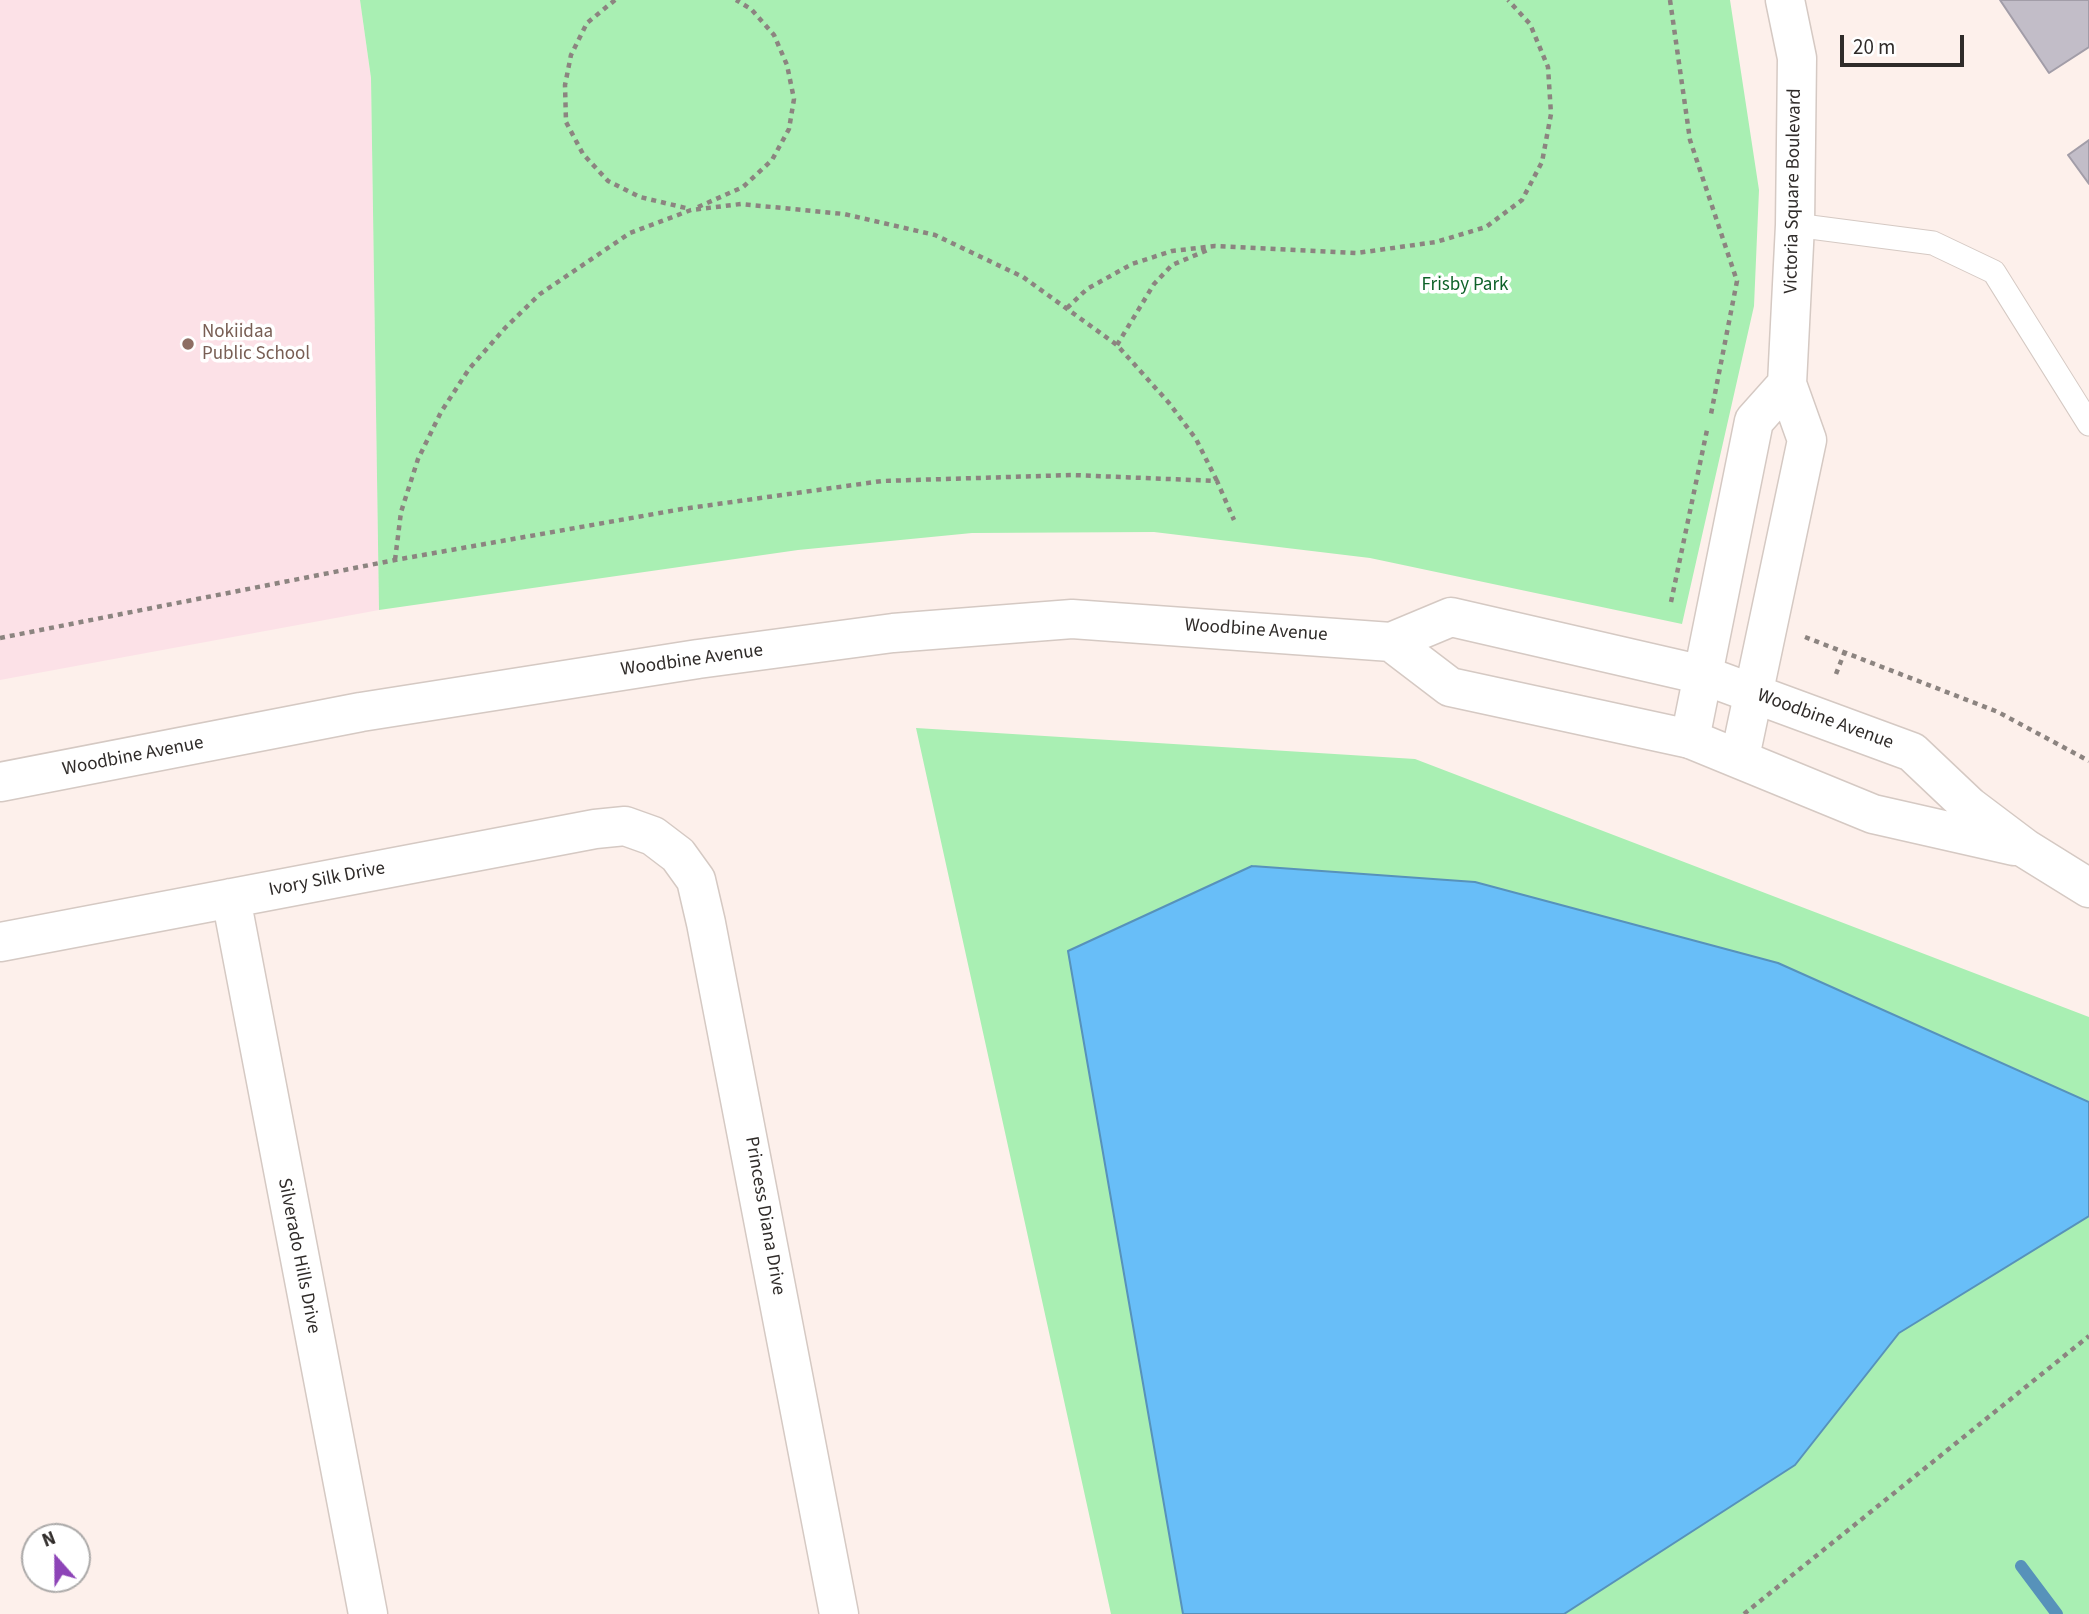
<!DOCTYPE html>
<style>
body{margin:0}
#map{position:relative;width:2089px;height:1614px;overflow:hidden;background:#fdf0eb;font-family:"Source Sans 3",sans-serif}
canvas{display:block}
.north{position:absolute;left:21px;top:1523px;width:70px;height:70px;box-sizing:border-box;background:#fff;border:2px solid #acaaa9;border-radius:50%;rotate:339deg;font-size:19px;font-weight:700;line-height:28px;text-align:center;color:#2f2b29}
.north::after{content:'';display:block;margin:auto;width:24px;height:32px;background:#8d44b7;clip-path:polygon(50% 0,100% 100%,50% 72%,0 100%)}
.scale{position:absolute;left:1840px;top:35px;width:124px;height:32px;box-sizing:border-box;border:4px solid #2f2b29;border-top:0;padding-left:9px;font-size:21px;line-height:24px;white-space:nowrap;color:#2f2b29;-webkit-text-stroke:5px #fff;paint-order:stroke}
</style>
<div id="map">
<canvas width="2089" height="1614"></canvas>
<div class="north">N</div>
<div class="scale">20 m</div>
</div>
<script>
const context = document.querySelector('canvas').getContext('2d');
context.lineJoin = 'round';
function fillPath(path, color) {
  context.fillStyle = color;
  context.fill(path, 'evenodd');
}
function toPath(rows) {
  const path = new Path2D();
  for (const r of rows) {
    path.moveTo(r[0], r[1]);
    for (let i = 2; i < r.length; i += 2) path.lineTo(r[i], r[i + 1]);
  }
  return path;
}
function stroke(path, color, width, dash) {
  context.strokeStyle = color;
  context.lineWidth = width;
  context.lineCap = dash ? 'butt' : 'round';
  context.setLineDash(dash || []);
  context.stroke(path);
}
function label(font, color, halo, rows, align = 'center') {
  context.font = font + ' "Source Sans 3",sans-serif';
  context.lineWidth = 7;
  context.setLineDash([]);
  context.textBaseline = 'middle';
  context.strokeStyle = halo;
  context.fillStyle = color;
  for (const [text, x, y, turn = 0] of rows) {
    context.save();
    context.translate(x, y);
    context.rotate((+turn || 0) * Math.PI / 180);
    context.textAlign = isNaN(turn) ? turn : align;
    if (halo) context.strokeText(text, 0, 0);
    context.fillText(text, 0, 0);
    context.restore();
  }
}
fillPath(toPath([
 [0,0,360,0,371,78,379,610,0,680]
]), '#fce1e7');
fillPath(toPath([
 [360,0,1730,0,1759,190,1754,306,1682,624,1370,558,1154,532,972,533,798,550,379,610,371,78],
 [916,728,1415,759,2089,1017,2089,1614,1111,1614]
]), '#a9efb3');
const water = toPath([
 [1252,866,1475,882,1778,963,2089,1102,2089,1216,1899,1333,1795,1465,1564,1614,1183,1614,1068,951,1252,866]
]);
fillPath(water, '#68bef8');
stroke(water, '#5792ba', 2);
stroke(toPath([
 [2021,1566,2057,1614]
]), '#5792ba', 12);
const building = toPath([
 [2000,0,2089,0,2089,47,2049,73,2000,0],
 [2089,140,2089,184,2068,155,2089,140]
]);
fillPath(building, '#c2bdc8');
stroke(building, '#a29da8', 2);
const lane = toPath([
 [1795,225,1933,243,1994,272,2089,424]
]);
const street = toPath([
 [231,898,368,1614],
 [0,942,595,829,625,826,653,836,678,855,696,880,706,923,839,1614]
]);
const secondary = toPath([
 [1690,739,1754,421,1787,384],
 [1740,757,1807,440,1787,384,1795,225,1797,58,1785,0]
]);
const primary = toPath([
 [1391,642,1450,687,1690,739,1873,814,2014,846],
 [0,782,361,712,698,659,893,633,1072,619,1391,642,1451,617,1703,675,1912,752,1969,806,2026,849,2089,888]
]);
stroke(lane, '#d5c9c3', 25);
stroke(street, '#d5c9c3', 41);
stroke(secondary, '#d5c9c3', 41);
stroke(primary, '#d5c9c3', 41);
stroke(toPath([
 [615,0,587,23,571,55,565,85,566,122,583,154,608,181,640,197,690,209],
 [1670,0,1690,140,1737,281,1711,414],
 [698,207,743,187,772,160,789,129,794,99,787,65,774,35,751,9,736,0],
 [1067,308,1087,289,1132,264,1172,251,1215,246,1357,253,1436,242,1486,227,1522,200,1542,162,1551,114,1548,67,1530,24,1508,0],
 [1117,345,1154,284,1172,265,1210,249],
 [395,560,401,512,418,459,441,412,469,369,505,328,540,294,630,233,691,210,741,204,844,214,935,235,1023,277,1117,345,1169,403,1196,439,1217,481],
 [1671,602,1707,430],
 [1805,637,1998,712,2089,761],
 [0,638,395,560,682,509,882,481,1072,475,1217,481,1234,520],
 [1836,674,1845,651],
 [1744,1614,2089,1336]
]), '#8c8480', 4.5, [5, 5]);
stroke(lane, '#fff', 23);
stroke(street, '#fff', 38);
stroke(secondary, '#fff', 38);
stroke(primary, '#fff', 38);
for (const [x, y, r, color] of [
 [188,344,7,"#8d6e63"]
]) {
  const dot = new Path2D();
  dot.arc(x, y, r, 0, 2 * Math.PI);
  context.fillStyle = color;
  context.fill(dot);
  stroke(dot, '#fff', 2.5);
}
label('19px', '#2f2b29', '#fff', [
 ["Victoria Square Boulevard",1794,191,-89],
 ["Woodbine Avenue",1256,631,4],
 ["Woodbine Avenue",692,661,-8],
 ["Woodbine Avenue",1825,720,20],
 ["Woodbine Avenue",133,757,-11],
 ["Ivory Silk Drive",327,880,-11],
 ["Princess Diana Drive",764,1216,80],
 ["Silverado Hills Drive",298,1256,79]
]);
label('19px', '#0e6229', '#fff', [
 ["Frisby Park",1465,286]
]);
label('19px', '#785e54', '#fff', [
 ["Nokiidaa",202,333],
 ["Public School",202,355]
], 'left');
</script>
